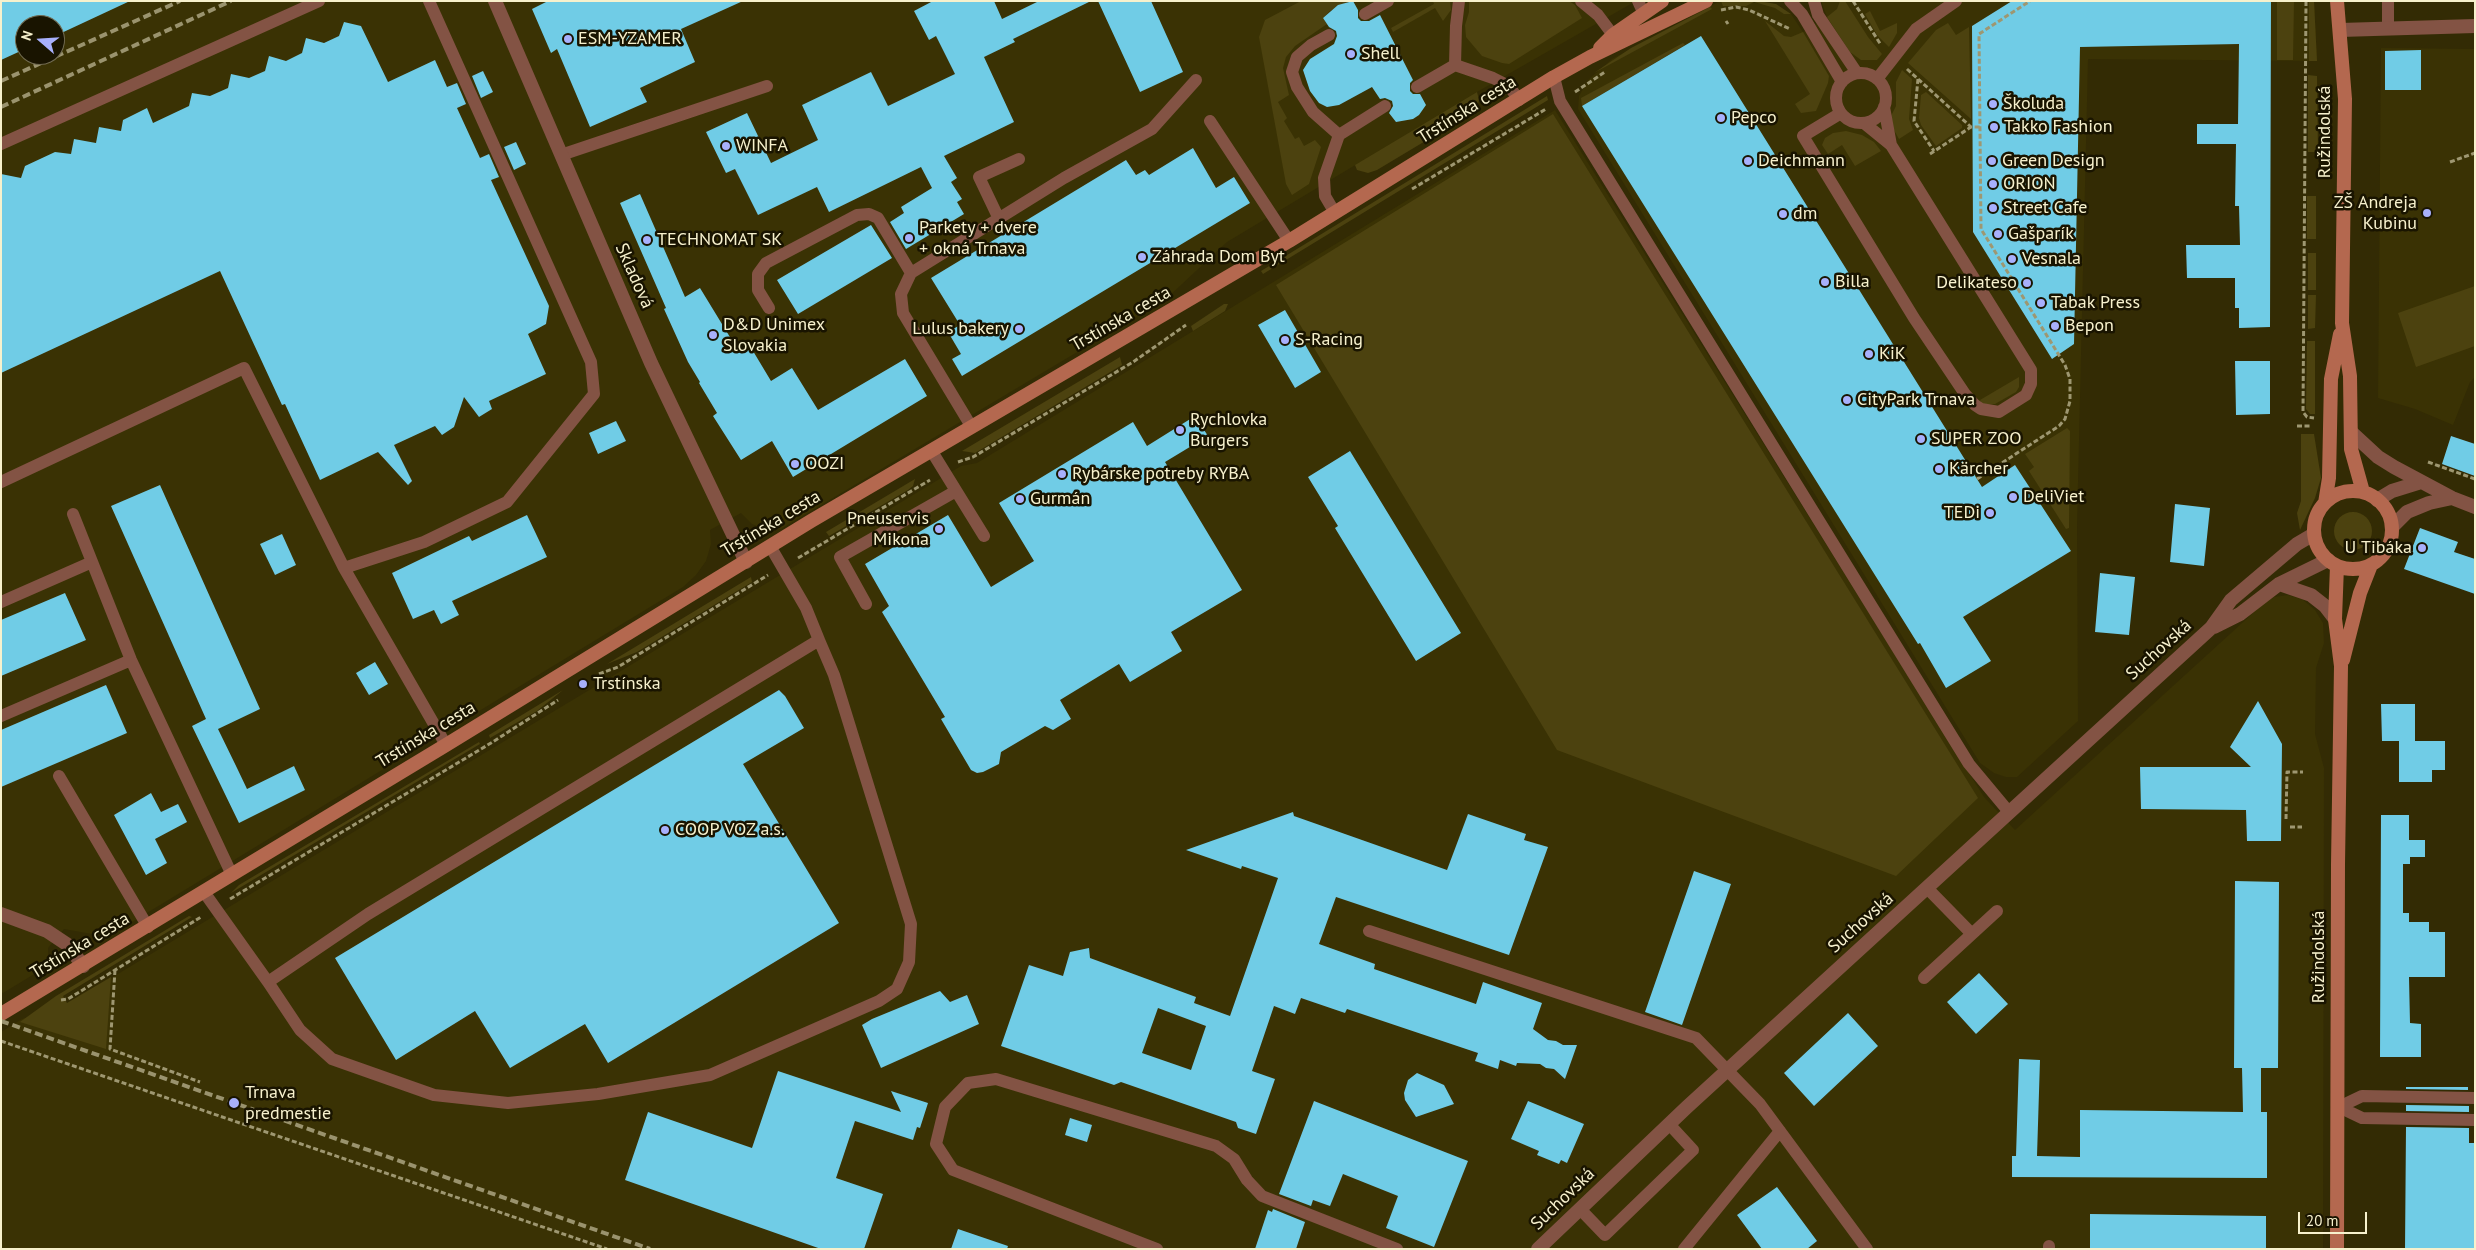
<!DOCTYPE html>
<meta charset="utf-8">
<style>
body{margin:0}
#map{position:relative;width:2476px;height:1250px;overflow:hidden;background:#332b04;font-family:"PT Sans",sans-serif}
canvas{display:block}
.frame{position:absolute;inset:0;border:2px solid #f7f1cd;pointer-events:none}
.north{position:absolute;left:15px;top:15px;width:50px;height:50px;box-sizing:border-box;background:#191400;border:1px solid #726c52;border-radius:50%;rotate:289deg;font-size:14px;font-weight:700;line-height:20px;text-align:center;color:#f7f1cd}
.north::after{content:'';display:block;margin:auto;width:18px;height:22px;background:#a8b0fc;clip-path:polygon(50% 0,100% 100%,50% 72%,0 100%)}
.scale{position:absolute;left:2298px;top:1212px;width:69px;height:22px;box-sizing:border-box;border:2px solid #f7f1cd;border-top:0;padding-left:6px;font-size:15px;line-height:18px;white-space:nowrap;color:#f7f1cd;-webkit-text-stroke:4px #191400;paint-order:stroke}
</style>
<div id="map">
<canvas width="2476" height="1250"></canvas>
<div class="frame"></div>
<div class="north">N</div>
<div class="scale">20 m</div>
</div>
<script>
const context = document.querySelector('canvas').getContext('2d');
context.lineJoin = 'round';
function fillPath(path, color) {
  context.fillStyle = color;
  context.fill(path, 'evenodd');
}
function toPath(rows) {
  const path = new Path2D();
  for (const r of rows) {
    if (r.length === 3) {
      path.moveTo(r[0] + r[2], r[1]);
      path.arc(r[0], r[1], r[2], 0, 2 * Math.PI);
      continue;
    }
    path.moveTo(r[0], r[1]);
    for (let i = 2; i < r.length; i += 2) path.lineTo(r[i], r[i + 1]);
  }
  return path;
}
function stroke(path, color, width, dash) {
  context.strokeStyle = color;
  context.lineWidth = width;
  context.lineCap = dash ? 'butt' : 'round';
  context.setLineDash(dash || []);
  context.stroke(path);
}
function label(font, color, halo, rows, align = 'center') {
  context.font = font + ' "PT Sans",sans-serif';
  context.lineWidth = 5;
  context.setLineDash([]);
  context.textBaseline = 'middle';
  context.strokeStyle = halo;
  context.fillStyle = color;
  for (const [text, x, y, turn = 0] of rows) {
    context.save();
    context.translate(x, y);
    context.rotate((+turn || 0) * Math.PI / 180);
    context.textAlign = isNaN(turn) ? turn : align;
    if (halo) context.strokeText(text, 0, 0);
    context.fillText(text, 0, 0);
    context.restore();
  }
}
fillPath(toPath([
 [1,1,1636,1,1477,92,1227,242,1166,299,781,529,767,530,752,524,741,513,710,530,711,544,706,561,696,575,683,587,114,933,97,935,64,929,48,948,48,960,41,970,3,993,1,992],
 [25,25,55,25,55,55,25,55],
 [1720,1,1776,4,1791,14,1803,32,1827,17,1821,1,2314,1,2317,61,2088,59,2077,525,2078,721,2017,777,2006,777,1994,773,1980,763,1578,109,1579,96,1588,80,1612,59],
 [2381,48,2475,49,2475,377,2470,382,2453,425,2415,409,2378,398],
 [1555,110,1984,797,2015,830,2264,603,2274,597,2288,595,2302,599,2315,610,2323,623,2324,643,2316,668,2315,734,2324,768,2323,1249,1,1249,1,1032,22,1019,68,1004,961,466,977,463]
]), '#3a3204');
fillPath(toPath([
 [1301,1,1350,1,1330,11,1323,18,1327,24,1295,46,1286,57,1283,68,1289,95,1278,102,1287,118,1284,121,1295,139,1299,137,1304,146,1315,140,1321,147,1309,184,1292,195,1286,184,1259,37,1265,20],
 [1433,1,1450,1,1451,10,1443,21,1435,8,1393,32,1391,28,1434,4],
 [1469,1,1569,1,1575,5,1582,18,1509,64,1502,63,1482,56,1466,37,1465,25,1469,12],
 [1721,1,1759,1,1776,4,1791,14,1784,14,1775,8,1754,2,1746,6,1723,6],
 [1840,1,1845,1,1868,37,1882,54,1877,60,1861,60,1850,52,1827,17,1837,9],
 [2277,1,2294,1,2293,60,2277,60],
 [2309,1,2314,1,2317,61,2309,61],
 [1710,7,1712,9,1594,73,1631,48],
 [1870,11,1880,31,1897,23,1897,33,1889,47,1877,35,1865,14],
 [1765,21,1784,36,1791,37,1803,32,1829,76,1828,83,1816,111,1801,113,1795,104,1810,94],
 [1948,23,1956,35,1969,27,1971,119,1908,63,1936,30],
 [1683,43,1685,45,1582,106,1581,98],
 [1902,70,1912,79,1909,119,1913,130,1899,139,1891,125,1891,116,1896,106,1896,82],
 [2308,75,2317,76,2318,152,2308,152],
 [1477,92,1479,100,1477,108,1472,113,1377,170,1368,173,1357,170,1355,165],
 [1926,92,1962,125,1962,128,1936,146,1921,125,1919,118,1921,95],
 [1547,96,1548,100,1263,274,1261,271],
 [1553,114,1978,798,1896,876,1557,750,1276,285],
 [1846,131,1862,135,1874,142,1881,151,1855,166,1842,145,1828,154,1822,145,1825,138,1833,133],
 [2307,196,2316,196,2316,239,2307,239],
 [2308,253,2316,253,2316,290,2308,290],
 [2475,286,2475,346,2416,367,2398,313],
 [2308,295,2316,295,2315,328,2308,329],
 [1224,304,1228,304,1225,311,1193,331,1191,326],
 [2307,341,2315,341,2315,414,2310,414,2306,409],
 [1120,357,1122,365,975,453,962,451],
 [2019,377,2019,387,2016,392,1995,404,1982,405,1980,400],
 [2067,428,2070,431,2069,528,2066,529,2029,471,2034,467,2025,454],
 [2301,434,2314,434,2321,478,2315,498,2300,530,2297,513,2301,501],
 [915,479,913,486,908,490,829,536,826,532],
 [2353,531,19],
 [751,577,752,582,637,652,607,664],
 [563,690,537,711,490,738,489,735],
 [479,742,480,744,231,893,239,885],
 [189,916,192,917,63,996,67,1003,111,977,106,1049,20,1022,56,996]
]), '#4c420f');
fillPath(toPath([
 [1,1,130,1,55,36,55,25,25,25,25,49,1,60],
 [548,1,743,1,681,29,695,62,640,88,647,102,590,127,557,49,551,53,532,9],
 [933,1,994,1,1002,19,1039,1,1091,1,1013,39,1015,42,984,57,1014,122,944,156,957,178,951,182,962,199,957,202,964,214,906,249,890,222,904,213,901,207,932,188,921,167,829,212,817,187,758,215,735,169,726,173,706,132,747,113,771,163,818,140,802,105,871,72,888,106,955,74,936,36,929,40,914,11],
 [1098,1,1151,1,1183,72,1140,92],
 [1353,1,1358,10,1358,18,1361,21,1369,21,1380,15,1413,80,1410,83,1410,91,1413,94,1420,94,1426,105,1419,115,1413,119,1396,122,1389,113,1393,106,1392,101,1385,98,1380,99,1372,87,1339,105,1327,107,1319,103,1310,91,1303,70,1310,59,1334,44,1337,36,1336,31,1329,27,1323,18,1338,5],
 [2012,1,2271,1,2270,327,2239,328,2239,308,2235,308,2235,278,2187,278,2186,245,2240,245,2239,206,2235,206,2236,144,2197,144,2197,124,2238,124,2239,44,2080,47,2074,344,2052,359,1973,232,1972,26],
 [344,22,361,26,388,82,435,60,447,87,457,83,466,104,457,108,480,158,489,154,499,177,491,180,549,306,546,324,528,334,546,374,489,401,492,409,479,417,464,397,454,427,442,435,435,426,394,445,412,481,408,485,378,452,320,480,285,404,282,405,220,271,1,373,1,174,21,178,25,166,55,152,71,154,74,139,96,143,99,127,121,131,123,120,147,108,153,123,189,106,192,93,210,96,228,88,231,74,249,78,265,71,269,56,286,61,302,53,306,38,324,43,339,36],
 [1701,36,1982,487,2015,465,2071,551,1963,617,1991,661,1946,688,1920,643,1918,644,1582,106],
 [2421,50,2421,90,2385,90,2385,51],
 [483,71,493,92,481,98,472,76],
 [516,142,526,164,514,170,504,147],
 [1193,148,1216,188,1234,177,1250,203,962,376,952,359,961,354,948,332,960,325,931,278,1126,160,1136,175,1145,170,1149,175],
 [640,194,685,297,700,288,736,347,747,341,771,381,792,368,818,410,905,359,927,396,793,477,772,441,741,460,713,416,717,413,699,383,700,382,688,362,664,309,666,308,620,203],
 [871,225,892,258,798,314,777,280],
 [1285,310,1321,372,1295,388,1258,325],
 [2235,361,2270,361,2270,414,2236,415],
 [1195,416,1208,436,1165,462,1242,590,1171,632,1182,651,1130,682,1119,664,1060,700,1071,719,1053,730,1045,726,1001,752,999,764,983,772,977,773,971,770,941,719,945,717,882,612,889,606,865,564,948,515,991,587,1034,561,999,503,1133,422,1147,446],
 [616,421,626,441,598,454,589,433],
 [2451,436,2475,444,2475,476,2442,464],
 [1350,451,1461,633,1416,661,1335,528,1338,526,1308,477],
 [160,485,260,709,218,729,237,768,247,789,294,766,305,790,239,823,192,726,206,719,111,506],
 [2175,504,2210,508,2204,566,2170,562],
 [527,515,547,557,452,601,459,615,441,624,434,610,413,619,392,573,469,536,472,541],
 [2420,528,2458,542,2454,552,2475,559,2475,594,2404,569],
 [282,534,296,565,275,575,260,544],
 [2100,573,2135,577,2129,635,2095,632],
 [65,593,86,640,1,676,1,620],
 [375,662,388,684,369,695,356,673],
 [106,685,127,733,1,787,1,730],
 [779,690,785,696,804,728,743,764,839,923,608,1063,585,1024,510,1068,475,1011,396,1060,335,958],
 [2258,701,2282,744,2281,841,2247,841,2246,810,2141,809,2140,767,2251,767,2230,747],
 [2381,704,2415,704,2415,741,2445,741,2445,770,2432,770,2432,782,2399,782,2399,741,2382,741],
 [151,793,161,812,178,804,187,822,155,839,167,863,146,875,114,815],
 [1293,812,1294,816,1447,870,1468,814,1526,834,1524,840,1548,847,1509,955,1336,897,1319,944,1375,964,1374,969,1476,1004,1483,982,1542,1003,1533,1029,1548,1040,1556,1041,1563,1045,1577,1045,1565,1079,1554,1069,1546,1068,1540,1064,1517,1063,1516,1066,1500,1060,1498,1069,1475,1061,1478,1053,1347,1009,1345,1013,1301,998,1295,1014,1274,1006,1252,1071,1275,1079,1256,1134,1238,1128,1236,1122,1121,1082,1114,1085,1001,1046,1029,965,1063,976,1070,952,1089,948,1090,958,1196,997,1194,1003,1230,1016,1278,878,1242,866,1241,869,1186,850],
 [1158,1008,1206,1026,1191,1070,1142,1053],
 [2381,815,2409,815,2409,840,2425,840,2425,857,2410,857,2410,864,2403,864,2403,913,2409,913,2409,922,2429,922,2429,932,2445,932,2445,977,2409,977,2410,1023,2421,1024,2421,1057,2380,1057],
 [1694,871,1731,884,1682,1025,1645,1012],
 [2235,881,2279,882,2278,1068,2261,1068,2261,1112,2267,1112,2267,1178,2012,1177,2012,1156,2016,1156,2019,1059,2040,1060,2037,1156,2080,1157,2080,1110,2243,1112,2242,1068,2234,1068],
 [1979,973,2008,1004,1976,1034,1947,1002],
 [940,991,950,1002,967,995,979,1024,881,1068,862,1025,872,1019],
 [1848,1013,1878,1046,1814,1106,1784,1073],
 [778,1071,901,1112,891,1091,928,1103,920,1128,917,1127,913,1140,855,1121,836,1178,883,1194,864,1249,821,1249,625,1180,648,1112,752,1148],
 [1417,1073,1444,1085,1454,1104,1416,1117,1405,1100,1404,1093,1408,1080],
 [2406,1087,2468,1087,2468,1090,2406,1089],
 [1314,1101,1468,1161,1434,1247,1386,1228,1398,1196,1343,1174,1330,1206,1313,1200,1311,1206,1279,1194],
 [1528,1101,1584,1124,1567,1163,1561,1160,1559,1164,1537,1155,1539,1151,1511,1139],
 [2406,1105,2469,1106,2469,1112,2406,1111],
 [1070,1118,1092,1125,1087,1142,1065,1135],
 [2406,1127,2469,1128,2469,1143,2475,1143,2475,1249,2405,1249],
 [1777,1187,1817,1241,1807,1249,1762,1249,1737,1215],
 [1273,1209,1305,1222,1296,1249,1255,1249,1268,1210,1272,1212],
 [2090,1214,2266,1216,2266,1249,2090,1249],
 [958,1229,1008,1246,1007,1249,951,1249]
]), '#70cce6');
stroke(toPath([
 [1853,1,1881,45],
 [2306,1,2303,412,2307,417,2314,418],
 [1721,10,1736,7,1749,10,1790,29],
 [1726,21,1728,24],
 [1907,69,1971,127,1980,127],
 [1918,79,1914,121,1934,151],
 [1575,92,1605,72],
 [1930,154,1971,127],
 [2450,162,2475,153],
 [1412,189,1546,109],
 [2297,426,2311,426],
 [958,462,973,457,1133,362,1186,325],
 [2428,462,2475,479],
 [1977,479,2059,426,2065,419,2070,401,2070,379,2065,365,1981,229,1979,34,2030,1],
 [798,558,930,480],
 [599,674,618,667,768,575],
 [2286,819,2287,772,2303,772],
 [2290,827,2302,827],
 [230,899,491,743,558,700],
 [115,970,110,1049,200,1082],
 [61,1000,68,999,201,917],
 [1,1041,607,1249]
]), '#9e9771', 3, [5, 2.5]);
stroke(toPath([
 [1581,1,1598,15,1613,35],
 [1638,1,1644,14],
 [1790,1,1802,14,1842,82],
 [1814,1,1818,15,1857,73],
 [2388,1,2388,28],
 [1365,14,1388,1],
 [1329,35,1311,45,1297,57,1292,72,1297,87,1313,112,1339,135],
 [1455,65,1456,26,1459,1],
 [1861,98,25],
 [1554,77,1560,101,1969,764,2009,812],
 [1877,79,1916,29,1956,1],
 [1417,87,1455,65,1493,78,1509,86,1519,100],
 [1884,107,1891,145],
 [1841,113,1803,136,1914,318,1965,394,1975,405,1981,409,1999,412,2026,395,2031,384,2031,370,1891,145,1864,123],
 [1210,121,1289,241],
 [1,144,319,1],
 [561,155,767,86],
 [1335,213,1325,196,1324,178,1339,135,1385,106],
 [999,219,979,177,1019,159],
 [769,308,758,290,758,274,766,263,857,215,869,214,878,218,911,273],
 [971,426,903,313,901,294,911,273,1064,178,1152,129,1196,80],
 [931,450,984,536],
 [1,482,244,368,344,568,446,745],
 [73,514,131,660,232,875],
 [344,568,424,542,507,502,594,394,591,362,429,1],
 [1,602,92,562],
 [866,604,840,557,956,491],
 [1,716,131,660],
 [59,776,148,927],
 [1927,888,1972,934],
 [204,892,268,982,368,914,819,640,806,608,770,546],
 [1369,931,1696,1038,1760,1104,1867,1249],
 [1924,978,1997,911],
 [268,982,300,1030,332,1059,434,1095,508,1103,598,1094,710,1075,879,1001,897,989,909,962,911,924,834,675,819,640],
 [2339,1107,2362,1118,2475,1120],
 [2339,1107,2362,1096,2475,1098],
 [1580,1209,1605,1235,1693,1150,1669,1124],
 [2049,1246,2049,1249],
 [1157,1249,953,1170,936,1144,945,1107,968,1083,996,1079,1216,1146,1234,1159,1247,1180,1262,1196,1397,1249],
 [1684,1249,1780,1131]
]), '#835344', 12);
stroke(toPath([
 [495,1,651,363,746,562],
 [2340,30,2475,26],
 [2352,433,2378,457,2394,467,2452,498,2475,507],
 [2377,500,2392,491,2421,482],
 [2392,527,2407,512,2429,503,2452,498],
 [1,914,47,931,68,945,83,966]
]), '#835344', 14);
stroke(toPath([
 [2279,584,2311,595,2325,606,2335,619],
 [2214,627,2240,614,2279,584,2328,560],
 [1538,1249,1687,1107,2211,628,2231,600,2297,544,2314,534]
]), '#835344', 14);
stroke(toPath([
 [2337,1,2345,99,2342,323,2350,376,2351,449,2363,492],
 [1600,48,1613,35,1662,1],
 [2353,530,39],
 [2325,503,2329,478,2331,379,2340,334],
 [2337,566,2335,619,2341,666,2338,864,2337,1249],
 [2343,660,2360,593,2371,565],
 [1,1014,446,745,811,521,1289,241,1554,77,1590,57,1706,1]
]), '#b4684f', 14);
stroke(toPath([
 [1,81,180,1],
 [1,107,231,1],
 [1,1021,650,1249]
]), '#9a936e', 4, [8, 4]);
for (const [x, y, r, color] of [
 [568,39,5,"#a8b0fc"],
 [1351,54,5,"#a8b0fc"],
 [1993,104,5,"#a8b0fc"],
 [1721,118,5,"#a8b0fc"],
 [1994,127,5,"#a8b0fc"],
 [726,146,5,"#a8b0fc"],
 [1748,161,5,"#a8b0fc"],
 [1992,161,5,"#a8b0fc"],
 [1993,184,5,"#a8b0fc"],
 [1993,208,5,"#a8b0fc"],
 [2427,213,5,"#a8b0fc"],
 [1783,214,5,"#a8b0fc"],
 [1998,234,5,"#a8b0fc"],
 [909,238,5,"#a8b0fc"],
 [647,240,5,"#a8b0fc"],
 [1142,257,5,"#a8b0fc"],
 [2012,259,5,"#a8b0fc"],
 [1825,282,5,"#a8b0fc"],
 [2027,283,5,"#a8b0fc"],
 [2041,303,5,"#a8b0fc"],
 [2055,326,5,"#a8b0fc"],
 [1019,329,5,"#a8b0fc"],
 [713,335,5,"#a8b0fc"],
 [1285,340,5,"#a8b0fc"],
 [1869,354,5,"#a8b0fc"],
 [1847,400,5,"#a8b0fc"],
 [1180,430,5,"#a8b0fc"],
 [1921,439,5,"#a8b0fc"],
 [795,464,5,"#a8b0fc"],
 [1939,469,5,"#a8b0fc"],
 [1062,474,5,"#a8b0fc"],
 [2013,497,5,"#a8b0fc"],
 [1020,499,5,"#a8b0fc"],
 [1990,513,5,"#a8b0fc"],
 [939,529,5,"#a8b0fc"],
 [2422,548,5,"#a8b0fc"],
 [583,684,5,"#a8b0fc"],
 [665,830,5,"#a8b0fc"],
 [234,1103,6,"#a8b0fc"]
]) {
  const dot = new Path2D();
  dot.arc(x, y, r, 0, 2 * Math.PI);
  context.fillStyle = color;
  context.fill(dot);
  stroke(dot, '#191400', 2);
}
label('18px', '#f7f1cd', '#191400', [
 ["ESM-YZAMER",578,39],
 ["Shell",1361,54],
 ["Školuda",2003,104],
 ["Pepco",1731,118],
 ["Takko Fashion",2004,127],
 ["WINFA",736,146],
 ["Deichmann",1758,161],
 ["Green Design",2002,161],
 ["ORION",2003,184],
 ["ZŠ Andreja",2417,203,"right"],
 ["Kubinu",2417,224,"right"],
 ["Street Cafe",2003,208],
 ["dm",1793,214],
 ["Parkety + dvere",919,228],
 ["+ okná Trnava",919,249],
 ["Gašparík",2008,234],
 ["TECHNOMAT SK",657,240],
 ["Záhrada Dom Byt",1152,257],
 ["Vesnala",2022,259],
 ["Billa",1835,282],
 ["Delikateso",2017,283,"right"],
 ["Tabak Press",2051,303],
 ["D&D Unimex",723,325],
 ["Slovakia",723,346],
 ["Bepon",2065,326],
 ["Lulus bakery",1009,329,"right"],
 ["S-Racing",1295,340],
 ["KiK",1879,354],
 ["CityPark Trnava",1857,400],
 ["Rychlovka",1190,420],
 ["Burgers",1190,441],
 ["SUPER ZOO",1931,439],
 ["OOZI",805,464],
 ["Kärcher",1949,469],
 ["Rybárske potreby RYBA",1072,474],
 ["DeliViet",2023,497],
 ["Gurmán",1030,499],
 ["TEDi",1980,513,"right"],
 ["Pneuservis",929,519,"right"],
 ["Mikona",929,540,"right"],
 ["U Tibáka",2412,548,"right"],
 ["Trstínska",593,684],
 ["COOP VOZ a.s.",675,830],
 ["Trnava",245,1093],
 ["predmestie",245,1114]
], 'left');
label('18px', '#f7f1cd', '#191400', [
 ["Trstínska cesta",1467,110,-32],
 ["Ružindolská",2325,132,-90],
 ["Skladová",634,276,66],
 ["Trstínska cesta",1121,319,-30],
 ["Trstínska cesta",771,524,-31],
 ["Suchovská",2159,650,-42],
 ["Trstínska cesta",426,735,-31],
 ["Suchovská",1861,923,-42],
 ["Trstínska cesta",80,946,-31],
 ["Ružindolská",2319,957,-90],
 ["Suchovská",1563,1199,-44]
]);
</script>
